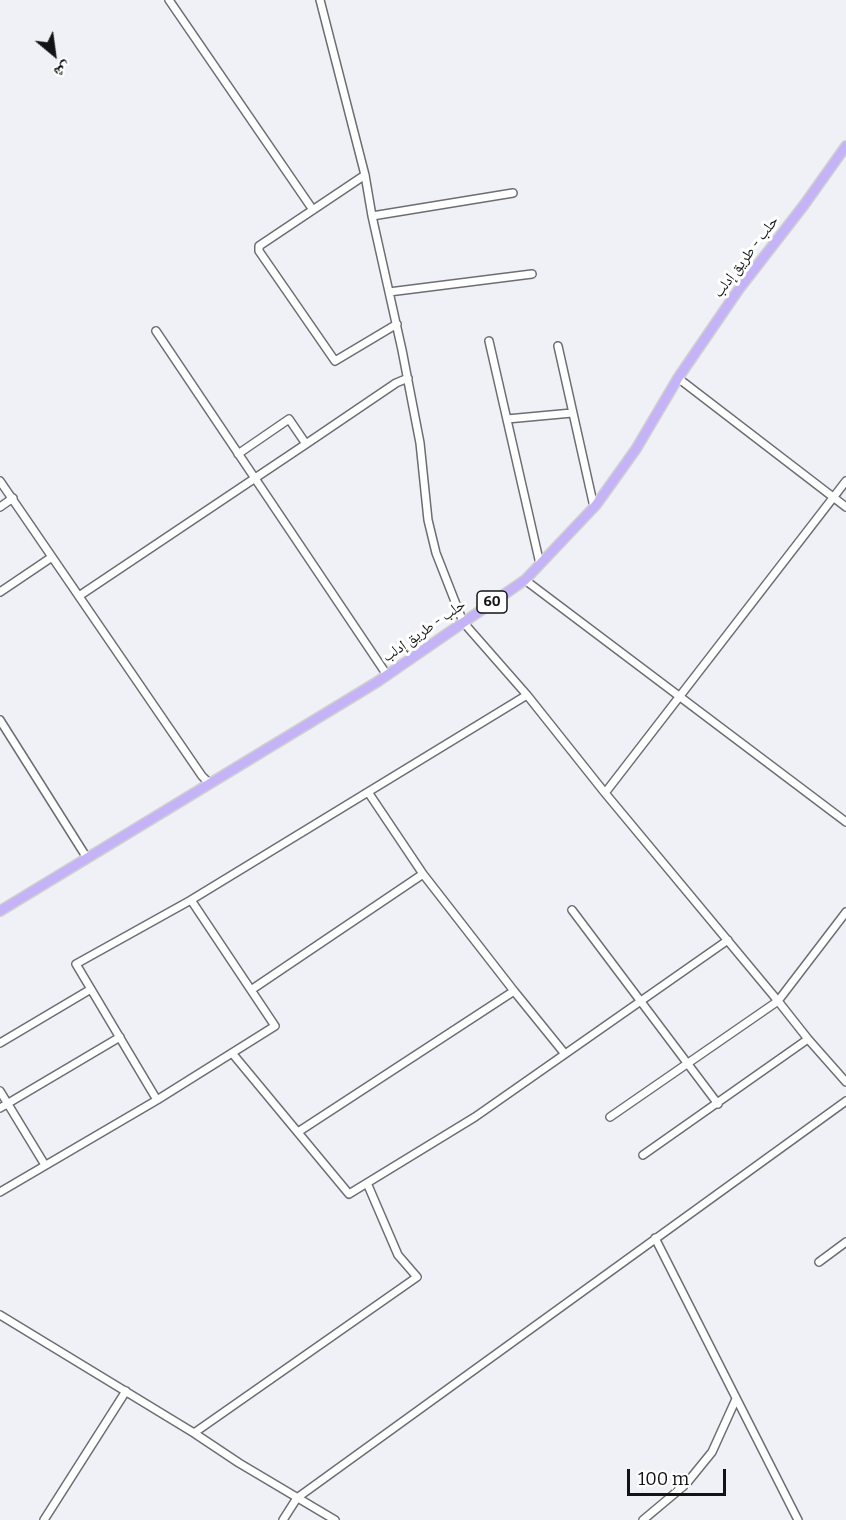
<!DOCTYPE html>
<meta charset="utf-8">
<style>
body{margin:0}
#map{position:relative;width:846px;height:1520px;overflow:hidden;background:#f0f1f7;font-family:Bitter,"Noto Naskh Arabic",serif}
canvas{display:block}
.north{position:absolute;left:24px;top:24px;width:60px;height:60px;-webkit-text-stroke:4px #fff;paint-order:stroke;rotate:151deg;font-size:16px;font-weight:700;line-height:24px;text-align:center;color:#131315}
.north::after{content:'';display:block;margin:auto;width:21px;height:27px;background:#131315;clip-path:polygon(50% 0,100% 100%,50% 72%,0 100%)}
.scale{position:absolute;left:627px;top:1469px;width:99px;height:27px;box-sizing:border-box;border:3px solid #131315;border-top:0;padding-left:8px;font-size:18px;line-height:21px;white-space:nowrap;color:#131315;-webkit-text-stroke:4px #fff;paint-order:stroke}
</style>
<div id="map">
<canvas width="846" height="1520"></canvas>
<div class="north">ش</div>
<div class="scale">100 m</div>
</div>
<script>
const context = document.querySelector('canvas').getContext('2d');
context.lineJoin = 'round';
function toPath(rows) {
  const path = new Path2D();
  for (const r of rows) {
    path.moveTo(r[0], r[1]);
    for (let i = 2; i < r.length; i += 2) path.lineTo(r[i], r[i + 1]);
  }
  return path;
}
function stroke(path, color, width, dash) {
  context.strokeStyle = color;
  context.lineWidth = width;
  context.lineCap = dash ? 'butt' : 'round';
  context.setLineDash(dash || []);
  context.stroke(path);
}
function label(font, color, halo, rows, align = 'center') {
  context.font = font + ' Bitter,"Noto Naskh Arabic",serif';
  context.lineWidth = 6;
  context.setLineDash([]);
  context.textBaseline = 'middle';
  context.strokeStyle = halo;
  context.fillStyle = color;
  for (const [text, x, y, turn = 0] of rows) {
    context.save();
    context.translate(x, y);
    context.rotate((+turn || 0) * Math.PI / 180);
    context.textAlign = isNaN(turn) ? turn : align;
    if (halo) context.strokeText(text, 0, 0);
    context.fillText(text, 0, 0);
    context.restore();
  }
}
const minor = toPath([
 [169,0,313,210],
 [320,0,365,175,372,216,402,350,420,443,428,520,436,553,463,622,527,695,605,793,778,1001,808,1039,846,1082],
 [365,175,259,246,259,251,335,361,397,324],
 [372,216,513,193],
 [389,292,532,274],
 [156,331,387,675],
 [489,341,540,564],
 [558,346,594,507],
 [678,378,846,507],
 [507,419,572,413],
 [238,454,289,419,306,444,396,383,408,378],
 [0,481,202,776,209,783],
 [0,507,13,498],
 [525,580,846,822],
 [0,592,52,557],
 [79,596,306,444],
 [0,720,87,858],
 [605,793,846,481],
 [572,910,718,1104],
 [251,990,423,874],
 [514,991,565,1054],
 [0,1043,91,989],
 [232,1053,349,1194,475,1117,728,940],
 [0,1091,45,1165],
 [157,1100,76,964,191,900,527,695],
 [0,1108,120,1037],
 [610,1117,778,1001,846,912],
 [298,1132,514,991,423,874,368,792],
 [643,1155,808,1039],
 [0,1192,157,1100,275,1026,191,900],
 [655,1238,798,1520],
 [819,1262,846,1242],
 [0,1315,194,1433,239,1463,335,1520],
 [194,1433,417,1277,398,1255,367,1183],
 [44,1520,126,1391],
 [283,1520,297,1498,846,1101],
 [643,1520,686,1484,712,1452,736,1399]
]);
const highway = toPath([
 [0,911,377,682,525,580,596,505,636,449,678,378,739,289,804,205,846,146]
]);
stroke(minor, '#6c6e73', 10);
stroke(highway, '#d0d0d0', 12);
stroke(minor, '#fff', 7);
stroke(highway, '#c5b3f8', 9);
for (const [x, y, w] of [
 [492,602,30]
]) {
  const box = new Path2D();
  box.roundRect(x - w / 2, y - 11, w, 22, 4.5);
  context.fillStyle = '#fff';
  context.fill(box);
  stroke(box, '#131315', 1.5);
}
label('bold 14px', '#131315', null, [
 ["60",492,602]
]);
label('15px', '#131315', '#fff', [
 ["حلب - طريق إدلب",746,257,-53],
 ["حلب - طريق إدلب",424,631,-35]
]);
</script>
